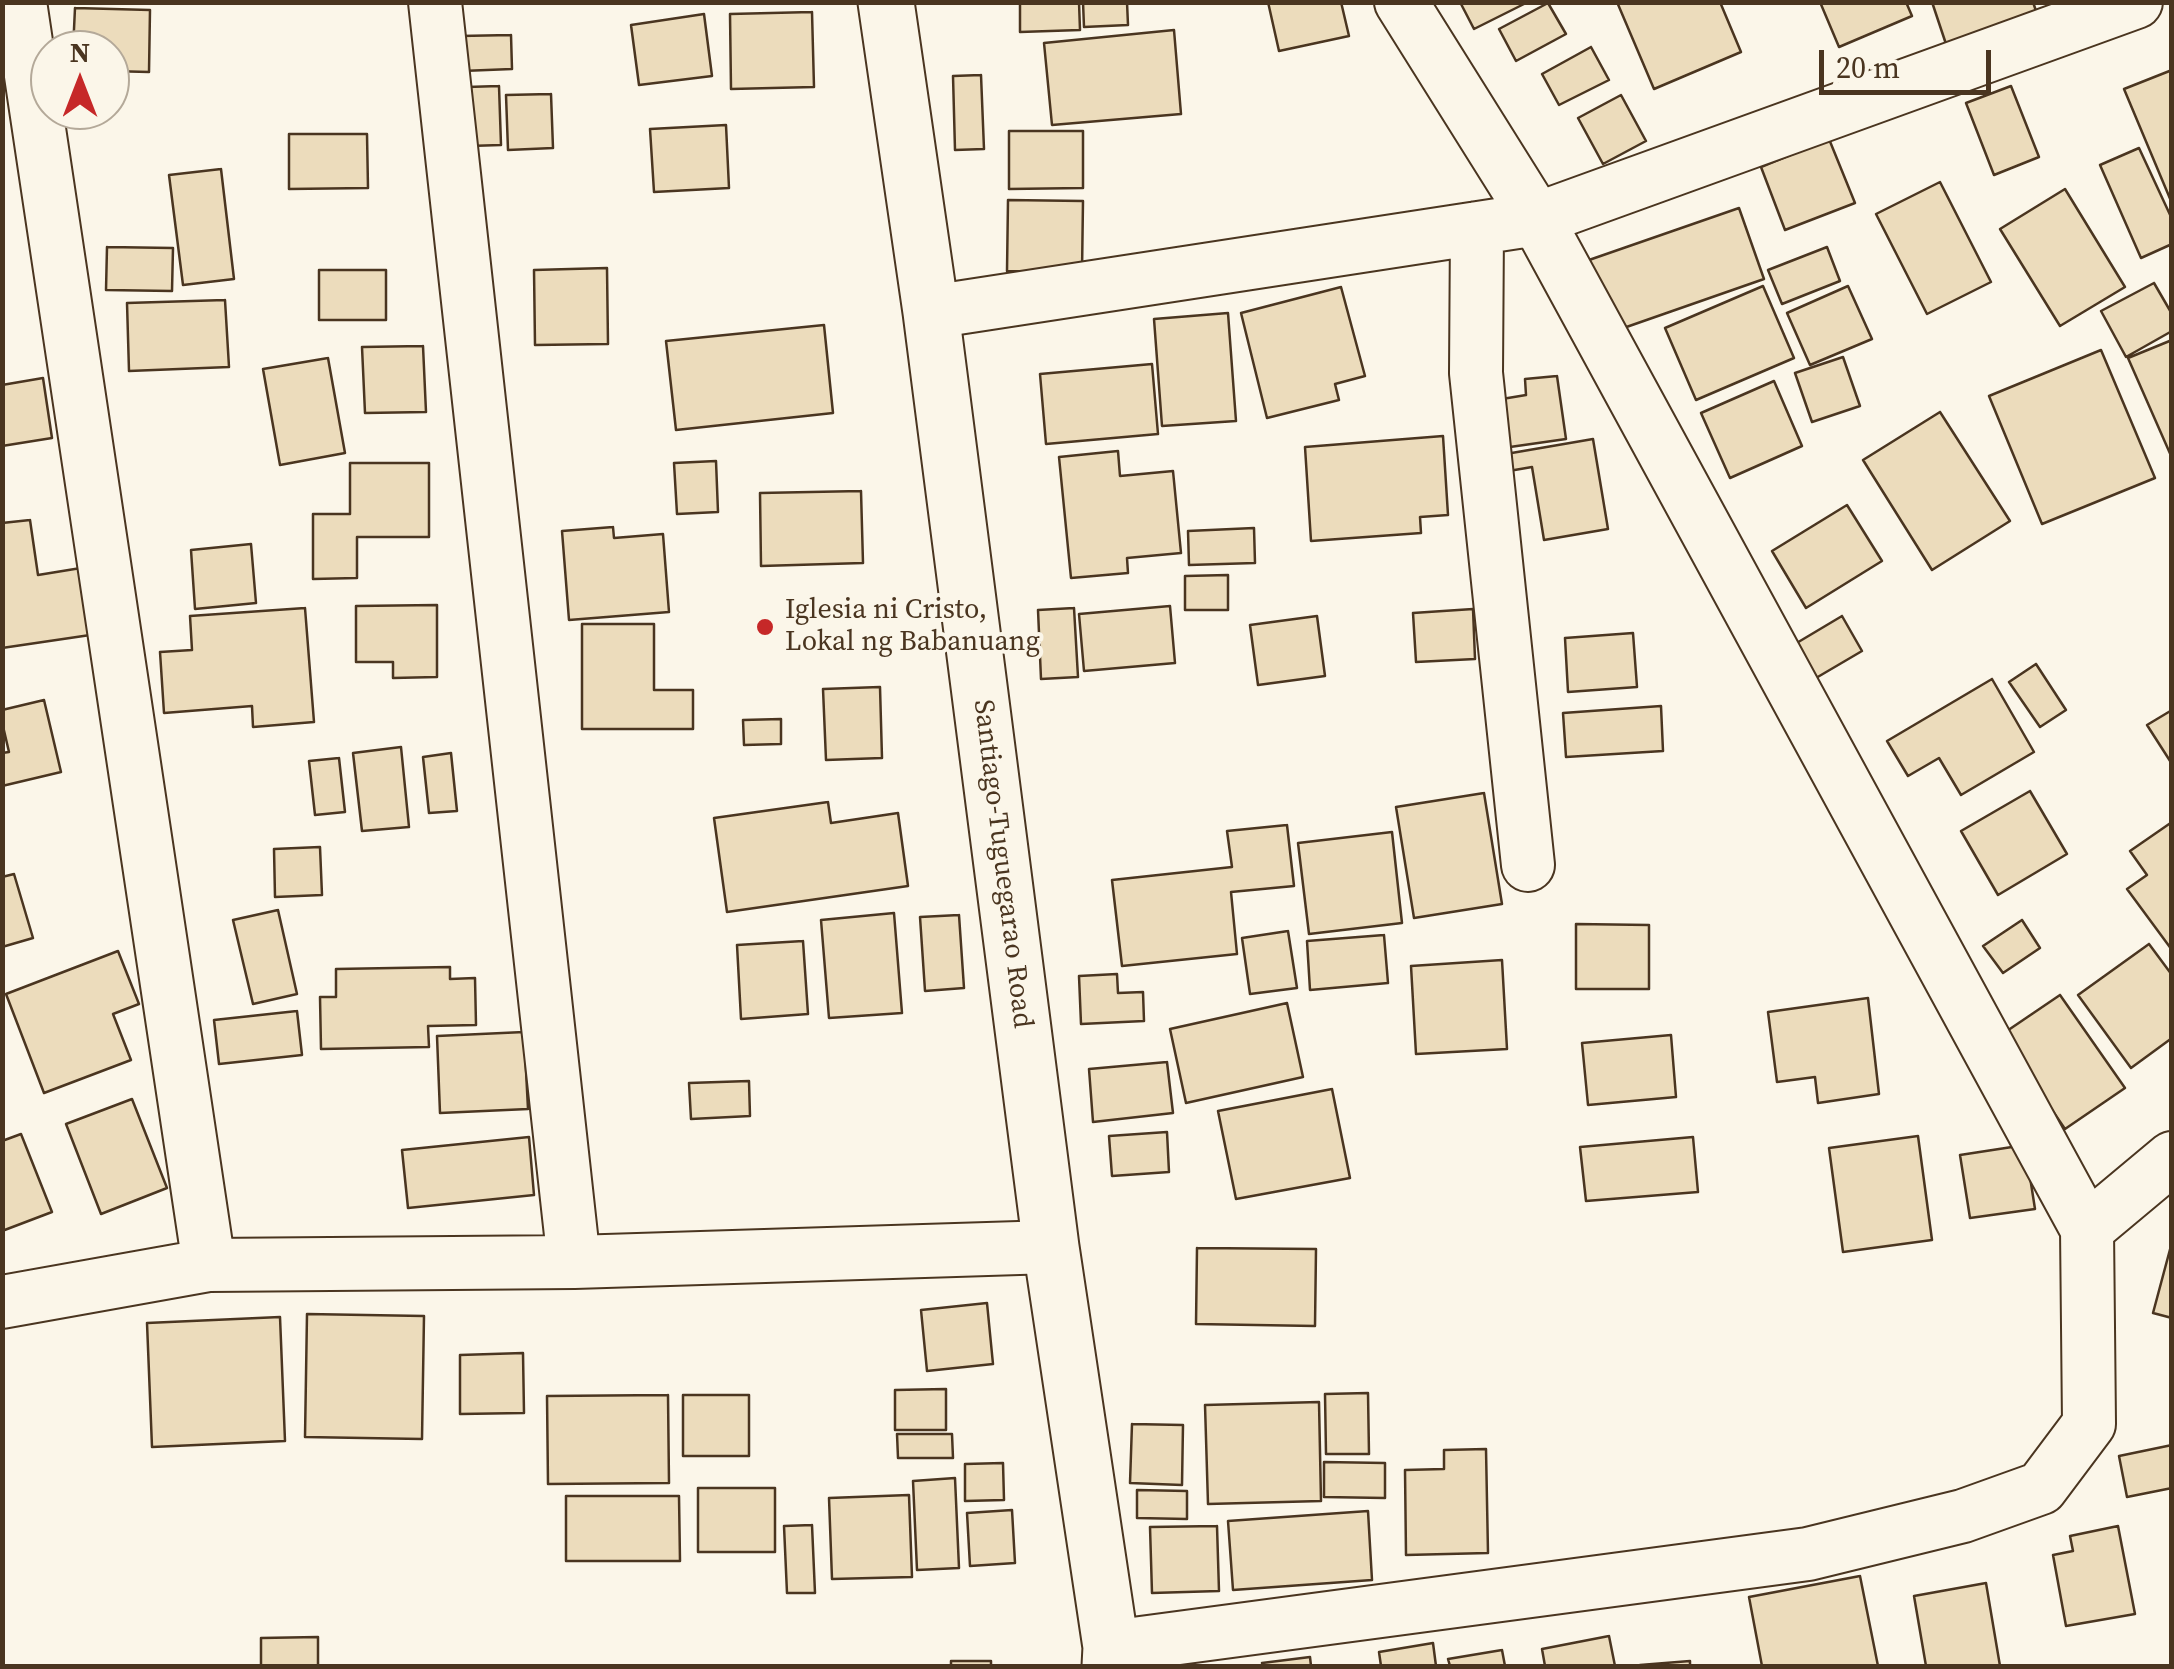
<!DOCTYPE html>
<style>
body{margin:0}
#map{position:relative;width:2174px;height:1669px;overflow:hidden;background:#fbf6e9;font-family:"Source Serif 4",serif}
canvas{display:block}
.frame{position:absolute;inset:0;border:5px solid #4a3520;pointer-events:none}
.north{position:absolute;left:30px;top:30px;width:100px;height:100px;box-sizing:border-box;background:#fbf6e9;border:2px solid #b4a999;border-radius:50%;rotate:0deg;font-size:28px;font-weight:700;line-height:40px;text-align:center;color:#4a3520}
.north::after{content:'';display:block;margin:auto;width:35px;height:45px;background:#c62828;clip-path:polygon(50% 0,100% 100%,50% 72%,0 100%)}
.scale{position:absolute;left:1819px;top:50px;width:172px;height:45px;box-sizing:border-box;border:5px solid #4a3520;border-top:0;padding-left:12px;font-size:30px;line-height:35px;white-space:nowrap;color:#4a3520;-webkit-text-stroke:8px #fbf6e9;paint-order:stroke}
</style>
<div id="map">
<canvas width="2174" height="1669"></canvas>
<div class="frame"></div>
<div class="north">N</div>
<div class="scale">20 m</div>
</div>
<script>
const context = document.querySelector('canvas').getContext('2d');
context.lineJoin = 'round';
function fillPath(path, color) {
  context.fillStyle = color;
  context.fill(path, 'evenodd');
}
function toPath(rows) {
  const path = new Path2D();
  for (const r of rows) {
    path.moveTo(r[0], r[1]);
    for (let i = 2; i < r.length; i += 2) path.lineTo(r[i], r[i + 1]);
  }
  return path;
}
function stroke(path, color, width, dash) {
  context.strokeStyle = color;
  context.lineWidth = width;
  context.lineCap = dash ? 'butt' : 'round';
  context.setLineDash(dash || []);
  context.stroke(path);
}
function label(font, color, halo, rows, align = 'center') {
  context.font = font + ' "Source Serif 4",serif';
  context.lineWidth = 8;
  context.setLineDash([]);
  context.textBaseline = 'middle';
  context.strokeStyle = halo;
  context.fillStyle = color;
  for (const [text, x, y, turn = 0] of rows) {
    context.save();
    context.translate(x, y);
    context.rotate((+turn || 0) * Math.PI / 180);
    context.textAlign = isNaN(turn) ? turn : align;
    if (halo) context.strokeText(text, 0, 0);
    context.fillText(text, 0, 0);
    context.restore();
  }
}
const building = toPath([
 [1020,2,1079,2,1080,30,1020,32,1020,2],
 [1083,2,1127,2,1128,25,1084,27,1083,2],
 [1268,2,1341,2,1349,36,1279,51,1268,2],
 [1460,2,1523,2,1524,4,1474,29,1460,2],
 [1617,2,1720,2,1741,52,1654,89,1617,2],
 [1820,2,1906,2,1912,16,1839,47,1820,2],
 [1932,2,2033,2,2038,17,1947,47,1932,2],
 [1548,3,1566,34,1516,61,1499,29,1548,3],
 [75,8,150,10,149,72,110,71,110,50,73,50,75,8],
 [812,12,814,87,731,89,730,14,812,12],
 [704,14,712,76,639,85,631,25,704,14],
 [1174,30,1181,114,1052,125,1044,43,1174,30],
 [511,35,512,69,462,71,460,36,511,35],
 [1591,47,1609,80,1559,105,1542,74,1591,47],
 [2172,70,2172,201,2171,201,2124,89,2172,70],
 [981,75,984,149,955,150,953,76,981,75],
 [499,86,501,145,469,146,467,87,499,86],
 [2011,86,2039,157,1994,175,1966,103,2011,86],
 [551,94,553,148,508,150,506,95,551,94],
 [1621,95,1646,141,1603,164,1578,118,1621,95],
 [726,125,729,188,654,192,650,129,726,125],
 [1009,131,1083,131,1083,188,1009,189,1009,131],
 [289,134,367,134,368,188,289,189,289,134],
 [1829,139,1855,203,1785,230,1761,167,1829,139],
 [2139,148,2172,219,2172,244,2141,258,2100,165,2139,148],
 [221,169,234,279,183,285,169,175,221,169],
 [1940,182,1991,282,1927,314,1876,214,1940,182],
 [2065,189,2125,287,2060,326,2000,229,2065,189],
 [1008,200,1083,201,1082,272,1007,271,1008,200],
 [1739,208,1764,279,1615,331,1589,260,1739,208],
 [107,247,173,248,172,291,106,290,107,247],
 [1827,247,1840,281,1782,304,1768,270,1827,247],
 [607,268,608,344,535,345,534,270,607,268],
 [319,270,386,270,386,320,319,320,319,270],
 [2154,283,2172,314,2172,331,2126,357,2101,311,2154,283],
 [1763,286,1794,358,1696,400,1665,328,1763,286],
 [1848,286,1872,339,1810,365,1787,313,1848,286],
 [1341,287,1365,376,1335,384,1339,400,1267,418,1241,313,1341,287],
 [225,300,229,367,129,371,127,303,225,300],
 [1228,313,1236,421,1162,426,1154,319,1228,313],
 [824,325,833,413,676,430,666,341,824,325],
 [2172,340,2172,458,2128,358,2172,340],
 [423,346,426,412,365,413,362,347,423,346],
 [2101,350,2155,478,2042,524,1989,396,2101,350],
 [1843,357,1860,406,1812,422,1795,373,1843,357],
 [328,358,345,453,280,465,263,369,328,358],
 [1152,364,1158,434,1046,444,1040,374,1152,364],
 [1557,376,1566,439,1503,448,1496,400,1526,395,1525,379,1557,376],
 [43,378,52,438,2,446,2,385,43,378],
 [1774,381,1802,446,1730,478,1701,413,1774,381],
 [1940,412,2010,521,1932,570,1863,460,1940,412],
 [1443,436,1448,515,1420,517,1421,533,1311,541,1305,447,1443,436],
 [1593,439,1608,529,1544,540,1532,467,1503,472,1500,455,1593,439],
 [1118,451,1120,476,1173,471,1181,553,1127,558,1128,573,1071,578,1059,457,1118,451],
 [716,461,718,512,677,514,674,463,716,461],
 [350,463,429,463,429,537,357,537,357,578,313,579,313,514,350,514,350,463],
 [861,491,863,563,761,566,760,493,861,491],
 [1847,505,1882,561,1806,608,1772,551,1847,505],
 [30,520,38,575,87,567,97,634,2,648,2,523,30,520],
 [613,527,614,538,663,534,669,612,569,620,562,531,613,527],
 [1254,528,1255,563,1189,565,1188,531,1254,528],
 [251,544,256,603,195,609,191,550,251,544],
 [1228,575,1228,610,1185,610,1185,576,1228,575],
 [437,605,437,677,393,678,393,662,356,662,356,606,437,605],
 [1170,606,1175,663,1084,671,1079,614,1170,606],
 [305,608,314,722,253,727,252,706,164,713,160,652,192,650,190,616,305,608],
 [1074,608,1078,677,1041,679,1038,610,1074,608],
 [1473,609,1475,659,1416,662,1413,613,1473,609],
 [1317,616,1325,676,1258,685,1250,625,1317,616],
 [1842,616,1862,651,1816,678,1795,644,1842,616],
 [582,624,654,624,654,690,693,690,693,729,582,729,582,624],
 [1633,633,1637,687,1568,692,1565,638,1633,633],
 [2036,664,2066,710,2040,727,2009,682,2036,664],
 [1992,679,2034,752,1961,795,1939,758,1908,776,1887,741,1992,679],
 [880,687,882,758,826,760,823,689,880,687],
 [44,700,61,772,2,786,2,753,9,752,2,722,2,710,44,700],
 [1661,706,1663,751,1566,757,1563,713,1661,706],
 [2172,710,2172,764,2147,725,2172,710],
 [781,719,781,744,744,745,743,720,781,719],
 [401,747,409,827,362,831,353,753,401,747],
 [451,753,457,811,429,813,423,757,451,753],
 [339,758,345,812,315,815,309,761,339,758],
 [2030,791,2067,854,1998,895,1961,831,2030,791],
 [1484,793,1502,904,1414,918,1396,807,1484,793],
 [828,802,831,823,898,813,908,886,727,912,714,818,828,802],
 [2172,822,2172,950,2127,889,2147,875,2130,851,2172,822],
 [1287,825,1294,886,1231,892,1237,954,1122,966,1112,880,1232,867,1227,831,1287,825],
 [1392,832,1402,923,1309,934,1298,843,1392,832],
 [320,847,322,895,275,897,274,849,320,847],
 [14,874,33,938,2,947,2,877,14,874],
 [278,910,297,994,253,1004,233,920,278,910],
 [894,913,902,1013,829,1018,821,920,894,913],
 [959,915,964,988,925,991,920,917,959,915],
 [2022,920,2040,948,2003,973,1983,946,2022,920],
 [1576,924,1649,925,1649,989,1576,989,1576,924],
 [1288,931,1297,988,1250,994,1242,938,1288,931],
 [1384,935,1388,983,1310,990,1307,941,1384,935],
 [803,941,808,1014,741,1019,737,945,803,941],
 [2149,944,2172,975,2172,1038,2131,1068,2078,995,2149,944],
 [118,951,139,1004,113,1014,131,1060,44,1093,6,994,118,951],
 [1502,960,1507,1049,1416,1054,1411,966,1502,960],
 [450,967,450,979,475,978,476,1025,428,1026,429,1047,321,1049,320,997,336,997,336,969,450,967],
 [1117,974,1118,993,1143,992,1144,1021,1081,1024,1079,976,1117,974],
 [2060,995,2125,1088,2065,1129,2001,1035,2060,995],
 [1868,998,1879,1094,1818,1103,1815,1077,1777,1082,1768,1012,1868,998],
 [1287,1003,1303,1077,1186,1103,1170,1029,1287,1003],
 [297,1011,302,1055,219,1064,214,1020,297,1011],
 [524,1032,528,1109,440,1113,437,1036,524,1032],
 [1671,1035,1676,1097,1588,1105,1582,1043,1671,1035],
 [1167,1062,1173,1113,1093,1122,1089,1069,1167,1062],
 [749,1081,750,1116,691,1119,689,1083,749,1081],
 [1332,1089,1350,1178,1236,1199,1218,1111,1332,1089],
 [132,1099,167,1188,101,1214,66,1124,132,1099],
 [1167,1132,1169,1172,1112,1176,1109,1136,1167,1132],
 [21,1134,52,1212,2,1231,2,1141,21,1134],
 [1918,1136,1932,1240,1843,1252,1829,1148,1918,1136],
 [529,1137,534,1195,408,1208,402,1150,529,1137],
 [1693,1137,1698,1192,1586,1201,1580,1147,1693,1137],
 [2025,1145,2035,1209,1970,1218,1960,1155,2025,1145],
 [2172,1242,2172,1318,2153,1313,2172,1242],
 [1197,1248,1316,1249,1315,1326,1196,1324,1197,1248],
 [987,1303,993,1364,927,1371,921,1310,987,1303],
 [307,1314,424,1316,422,1439,305,1437,307,1314],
 [280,1317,285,1441,152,1447,147,1323,280,1317],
 [523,1353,524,1413,460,1414,460,1355,523,1353],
 [946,1389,946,1430,895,1430,895,1390,946,1389],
 [1368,1393,1369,1454,1326,1454,1325,1394,1368,1393],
 [668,1395,669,1483,548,1484,547,1396,668,1395],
 [683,1395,749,1395,749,1456,683,1456,683,1395],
 [1319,1402,1321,1501,1208,1504,1205,1405,1319,1402],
 [1132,1424,1183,1425,1182,1485,1130,1483,1132,1424],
 [897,1434,952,1434,953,1458,898,1458,897,1434],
 [2172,1445,2172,1488,2127,1497,2119,1456,2172,1445],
 [1486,1449,1488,1553,1406,1555,1405,1470,1444,1469,1444,1450,1486,1449],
 [1324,1462,1385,1463,1385,1498,1324,1497,1324,1462],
 [1003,1463,1004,1500,965,1501,965,1464,1003,1463],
 [955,1478,959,1568,917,1570,913,1481,955,1478],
 [698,1488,775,1488,775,1552,698,1552,698,1488],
 [1137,1490,1187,1491,1187,1519,1137,1518,1137,1490],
 [909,1495,912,1577,832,1579,829,1498,909,1495],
 [566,1496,679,1496,680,1561,566,1561,566,1496],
 [1012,1510,1015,1563,970,1566,967,1513,1012,1510],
 [1368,1511,1372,1580,1233,1590,1228,1521,1368,1511],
 [812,1525,815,1593,787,1593,784,1526,812,1525],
 [1217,1526,1219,1591,1152,1593,1150,1527,1217,1526],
 [2118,1526,2135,1614,2066,1626,2053,1555,2073,1551,2070,1536,2118,1526],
 [1860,1576,1878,1666,1762,1666,1749,1597,1860,1576],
 [1986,1583,2000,1666,1926,1666,1914,1596,1986,1583],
 [1609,1636,1615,1666,1545,1666,1542,1649,1609,1636],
 [318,1637,318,1666,261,1666,261,1638,318,1637],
 [1433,1643,1436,1666,1381,1666,1379,1652,1433,1643],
 [1502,1650,1505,1666,1450,1666,1448,1659,1502,1650],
 [1310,1657,1311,1666,1263,1666,1262,1663,1310,1657],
 [951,1661,991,1661,991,1666,951,1666,951,1661],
 [1690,1661,1690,1666,1640,1666,1640,1665,1690,1661]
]);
fillPath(building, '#ecdcbc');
stroke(building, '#4a3520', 2.5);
const minor = toPath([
 [20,2,209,1265],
 [435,2,574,1262],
 [1401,2,1537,219,2087,1229],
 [1477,228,1476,373,1528,865],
 [931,312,1537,219,2136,2],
 [2,1302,209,1265,574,1262,1051,1247],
 [1111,1647,1808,1554,1963,1516,2041,1488,2089,1424,2087,1229,2172,1158]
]);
const trunk = toPath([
 [886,2,931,312,1051,1247,1111,1647,1110,1666]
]);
stroke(minor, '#4a3520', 56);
stroke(trunk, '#4a3520', 59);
stroke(minor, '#fbf6e9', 52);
stroke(trunk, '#fbf6e9', 55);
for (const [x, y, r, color] of [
 [765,627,10,"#c62828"]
]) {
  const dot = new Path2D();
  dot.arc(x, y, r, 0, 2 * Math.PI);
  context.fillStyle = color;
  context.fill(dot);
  stroke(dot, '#fbf6e9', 4);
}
label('28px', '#4a3520', '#fbf6e9', [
 ["Iglesia ni Cristo,",785,611],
 ["Lokal ng Babanuang",785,643]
], 'left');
label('28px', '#4a3520', '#fbf6e9', [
 ["Santiago-Tuguegarao Road",1002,864,83]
]);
</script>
